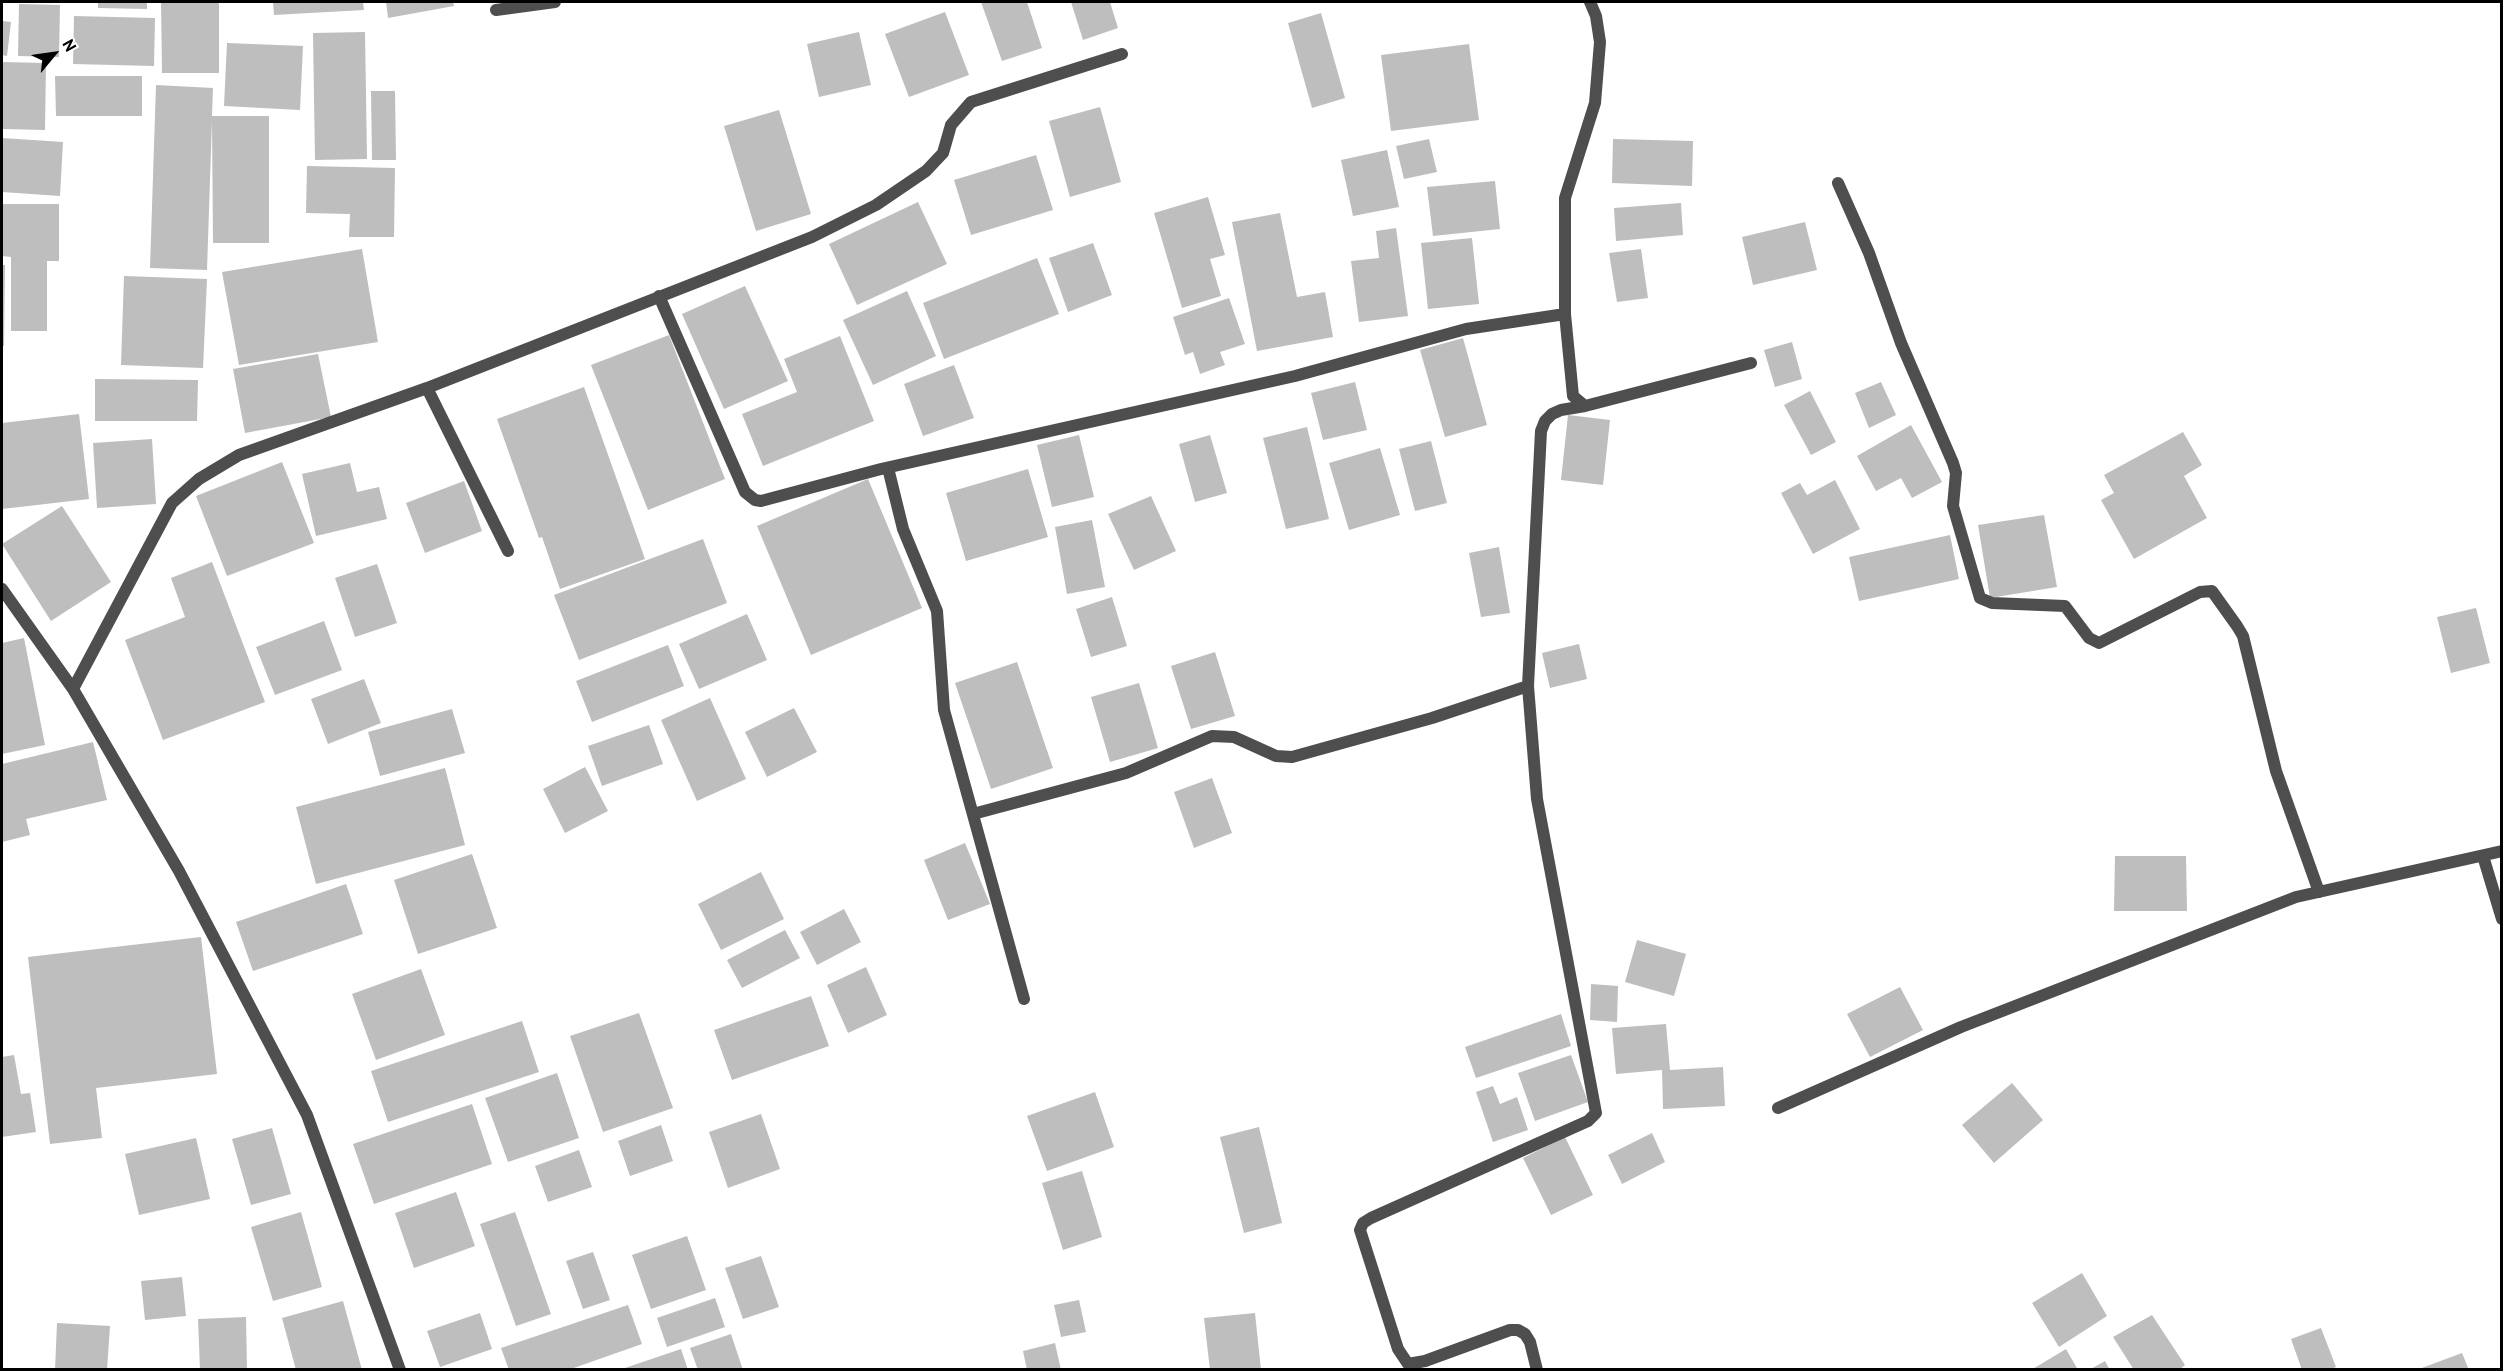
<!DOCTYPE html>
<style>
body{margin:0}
#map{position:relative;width:2503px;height:1371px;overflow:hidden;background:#fff;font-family:"PT Sans",sans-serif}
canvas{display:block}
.frame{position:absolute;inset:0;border:3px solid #000;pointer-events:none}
.north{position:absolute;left:24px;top:24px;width:60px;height:60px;-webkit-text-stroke:4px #fff;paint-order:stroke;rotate:61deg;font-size:16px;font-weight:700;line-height:24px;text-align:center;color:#000}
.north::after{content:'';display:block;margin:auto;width:21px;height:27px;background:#000;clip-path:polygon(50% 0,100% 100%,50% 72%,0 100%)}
</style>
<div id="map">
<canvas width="2503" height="1371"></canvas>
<div class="frame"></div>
<div class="north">N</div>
</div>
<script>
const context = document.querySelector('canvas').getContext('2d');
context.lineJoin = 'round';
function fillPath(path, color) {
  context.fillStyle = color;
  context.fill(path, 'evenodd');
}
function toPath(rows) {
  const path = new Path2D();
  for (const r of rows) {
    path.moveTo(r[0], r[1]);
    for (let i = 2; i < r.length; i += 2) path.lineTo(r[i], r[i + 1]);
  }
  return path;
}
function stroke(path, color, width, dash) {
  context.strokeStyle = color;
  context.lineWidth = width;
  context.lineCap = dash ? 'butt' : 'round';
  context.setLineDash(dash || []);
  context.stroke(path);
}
fillPath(toPath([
 [98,2,147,2,147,9,98,8],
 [161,2,219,2,219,73,162,73],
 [273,2,363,2,364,10,274,15],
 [386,2,453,2,454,6,388,18],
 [981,2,1027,2,1042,48,1002,61],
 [1071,2,1110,2,1118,28,1083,40],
 [19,4,60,5,59,57,18,56],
 [945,12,969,75,909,97,885,34],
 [1321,13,1345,98,1312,108,1288,23],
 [74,16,155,18,154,66,73,64],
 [2,21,11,22,7,56,2,55],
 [365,32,367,159,315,160,313,33],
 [859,32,871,85,819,97,807,44],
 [227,43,303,46,300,110,224,106],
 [1469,44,1479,120,1391,131,1381,55],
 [2,62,46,63,45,130,2,129],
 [55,76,142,76,142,116,56,116],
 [156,85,213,88,212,116,269,116,269,243,213,243,212,120,207,270,150,268],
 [371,91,395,91,396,160,372,160],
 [1100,107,1121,182,1070,197,1049,121],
 [779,110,811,214,756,231,724,126],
 [2,138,63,142,60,196,2,192],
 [1429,139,1437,172,1404,179,1396,146],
 [1613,139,1693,141,1692,186,1612,183],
 [1387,150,1399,207,1353,216,1341,160],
 [1036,155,1053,210,971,235,954,180],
 [307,166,395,168,394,237,349,237,350,214,306,213],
 [1495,181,1500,229,1433,236,1427,187],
 [1208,197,1225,255,1210,259,1221,296,1182,308,1154,213],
 [918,202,947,264,857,305,829,244],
 [1681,203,1683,235,1616,241,1614,208],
 [2,204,59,204,59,261,47,261,47,331,11,331,11,257,2,256],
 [1280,213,1297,297,1325,292,1333,337,1257,351,1232,222],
 [1805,222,1817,270,1753,285,1742,237],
 [1396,228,1408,316,1359,322,1351,261,1379,258,1376,231],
 [1472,238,1479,304,1428,309,1421,243],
 [1093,243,1112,295,1068,312,1049,258],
 [362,249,378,342,239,365,222,272],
 [1641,249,1648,298,1617,302,1609,253],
 [1037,258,1059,314,944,359,923,303],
 [2,265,5,265,4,346,2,346],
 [124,276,207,279,203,368,121,365],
 [745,286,788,381,724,409,682,314],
 [907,291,936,356,873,385,843,320],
 [1229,298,1245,344,1220,352,1225,365,1200,374,1193,352,1185,355,1173,317],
 [669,335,725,479,648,510,591,365],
 [840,336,874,421,763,466,742,414,797,392,784,359],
 [1463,338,1487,425,1445,437,1420,350],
 [1792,342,1802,379,1775,387,1764,350],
 [318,354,331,417,245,433,233,369],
 [954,365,974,418,923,436,904,384],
 [95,379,198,380,197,421,95,421],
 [1355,382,1367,430,1323,440,1311,393],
 [1881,382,1896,415,1869,428,1855,393],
 [584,387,645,559,560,589,542,537,539,538,497,419],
 [1810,391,1836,442,1811,455,1784,405],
 [79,414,89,499,2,509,2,423],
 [1568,415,1610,420,1603,485,1561,480],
 [1911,425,1942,482,1912,498,1901,478,1876,491,1857,456],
 [1307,427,1329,519,1286,529,1263,438],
 [2183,432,2202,465,2184,476,2207,518,2134,559,2101,500,2114,493,2104,475],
 [1079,435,1094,497,1052,507,1037,445],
 [1210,435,1227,493,1195,502,1179,444],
 [152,439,156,504,97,508,93,443],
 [1431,441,1447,503,1415,511,1399,449],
 [1380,448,1400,515,1349,530,1329,463],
 [282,462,314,543,227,576,196,496],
 [350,463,357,492,379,487,387,519,316,536,302,474],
 [1028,469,1048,537,966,561,946,493],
 [868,479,922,608,811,655,757,526],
 [1835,480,1860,529,1813,554,1781,493,1800,483,1807,495],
 [464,481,482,531,425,553,406,503],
 [1151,496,1176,551,1134,570,1108,514],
 [62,506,111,582,51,621,2,544],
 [2044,515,2057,587,1990,598,1978,525],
 [1092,520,1105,587,1067,594,1055,527],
 [1950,535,1959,579,1859,601,1849,557],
 [703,539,727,603,579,660,554,595],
 [1499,547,1510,613,1481,617,1469,553],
 [212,562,265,702,163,740,125,640,185,617,171,578],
 [377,564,397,623,355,637,335,578],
 [1112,597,1127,646,1091,657,1076,609],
 [2476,608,2490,663,2451,673,2437,617],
 [747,614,767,660,699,689,679,644],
 [324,621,342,670,275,695,256,647],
 [24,638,45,745,2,754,2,643],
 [1579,644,1587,679,1550,688,1542,653],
 [668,645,684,686,592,722,576,681],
 [1215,652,1235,716,1191,729,1171,666],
 [1017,662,1053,768,991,789,955,683],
 [364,679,381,723,328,744,311,699],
 [1139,683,1158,748,1110,762,1091,697],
 [710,698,746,779,697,801,661,720],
 [794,708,817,752,767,777,745,732],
 [452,709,465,753,380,776,368,732],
 [649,725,663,764,602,786,588,746],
 [93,742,107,800,26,819,30,835,2,842,2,764],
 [585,767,608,811,565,833,543,789],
 [445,768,465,845,316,884,296,807],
 [1212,778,1232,833,1194,848,1174,792],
 [965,843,990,904,948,920,924,860],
 [472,854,497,928,418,954,394,880],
 [2115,856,2186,856,2187,911,2114,911],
 [761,872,784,919,721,950,698,904],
 [346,884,363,934,253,971,236,922],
 [844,909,861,942,817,965,800,932],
 [785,930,800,958,742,988,727,960],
 [201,937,217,1074,96,1088,102,1138,50,1144,28,957],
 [1637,940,1686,954,1674,996,1625,982],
 [866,967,887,1015,848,1033,827,985],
 [421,969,445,1035,376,1060,352,994],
 [1591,984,1618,986,1617,1022,1590,1020],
 [1900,987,1923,1030,1870,1057,1847,1014],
 [811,996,829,1046,732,1080,714,1030],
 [639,1013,673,1108,603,1132,570,1036],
 [1561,1014,1571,1046,1476,1078,1465,1047],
 [522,1021,539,1072,388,1122,371,1071],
 [1666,1024,1670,1070,1723,1067,1725,1106,1663,1109,1662,1070,1616,1074,1612,1028],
 [14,1055,21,1094,30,1093,36,1132,2,1137,2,1057],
 [1571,1055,1588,1102,1535,1121,1518,1073],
 [557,1073,579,1138,508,1162,485,1098],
 [2012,1083,2043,1120,1994,1163,1962,1125],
 [1493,1086,1500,1104,1517,1097,1528,1130,1493,1142,1476,1092],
 [1095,1092,1114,1147,1047,1171,1027,1116],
 [472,1104,492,1164,374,1204,353,1144],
 [761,1114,780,1169,728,1188,709,1132],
 [661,1125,673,1161,630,1176,618,1141],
 [1259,1127,1282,1223,1244,1233,1220,1137],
 [272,1128,291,1194,251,1205,232,1139],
 [1652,1133,1665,1162,1622,1184,1608,1155],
 [1565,1137,1593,1195,1551,1215,1523,1158],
 [196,1138,210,1199,139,1215,125,1154],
 [579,1150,592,1187,548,1202,535,1166],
 [1082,1171,1102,1237,1063,1250,1042,1183],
 [456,1192,475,1246,414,1268,395,1213],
 [301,1212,322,1287,273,1301,251,1227],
 [515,1212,551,1314,516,1326,480,1224],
 [687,1236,706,1290,651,1309,632,1255],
 [593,1252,610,1300,583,1309,566,1261],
 [761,1256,779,1307,743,1319,725,1268],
 [2082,1273,2107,1316,2059,1347,2032,1303],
 [182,1277,186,1316,145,1320,141,1281],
 [715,1298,725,1327,667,1347,657,1318],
 [1079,1300,1086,1332,1061,1337,1054,1305],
 [343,1301,362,1370,296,1370,282,1318],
 [628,1305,642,1344,568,1370,509,1370,501,1348],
 [480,1313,492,1349,440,1367,427,1331],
 [1255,1313,1261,1370,1210,1370,1204,1318],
 [2152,1315,2185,1365,2179,1370,2134,1370,2113,1337],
 [246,1317,247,1370,200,1370,198,1319],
 [57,1323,110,1326,107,1370,55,1370],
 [2321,1328,2336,1367,2329,1370,2302,1370,2291,1339],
 [731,1334,743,1370,698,1370,690,1348],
 [1055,1343,1061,1370,1027,1370,1023,1351],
 [681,1349,688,1370,622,1370,622,1369],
 [2066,1349,2078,1370,2031,1370],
 [2462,1353,2469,1370,2419,1370,2419,1369],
 [2105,1361,2110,1370,2089,1370]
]), '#bebebe');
stroke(toPath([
 [1590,2,1596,16,1600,42,1595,103,1565,198,1565,314,1573,396,1585,406,1751,363],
 [496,10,555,2],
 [1838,183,1869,253,1901,343,1953,463,1956,473,1953,506,1980,598,1992,603,2065,606,2089,638,2099,643,2200,592,2212,591,2237,626,2243,636,2276,771,2319,892],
 [659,296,745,492,755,500,761,501,881,469,1295,376,1466,329,1565,314],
 [427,388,508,551],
 [888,468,903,529,937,611,944,710,1024,999],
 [2,589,73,689,179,871,307,1115,400,1370],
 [73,689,172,503,199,479,239,455,427,388,812,237,876,205,926,171,943,153,951,125,971,102,1122,54],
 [973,814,1126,773,1212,736,1234,737,1276,756,1292,757,1432,718,1528,686],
 [2483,856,2502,919],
 [1778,1108,1961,1027,2296,897,2502,851],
 [1537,1370,1530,1342,1525,1334,1518,1330,1510,1330,1425,1361,1408,1364,1398,1349,1360,1230,1363,1223,1371,1218,1588,1121,1596,1113,1537,799,1528,686,1541,431,1545,421,1552,414,1561,410,1585,406]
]), '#4e4e4e', 12);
</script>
